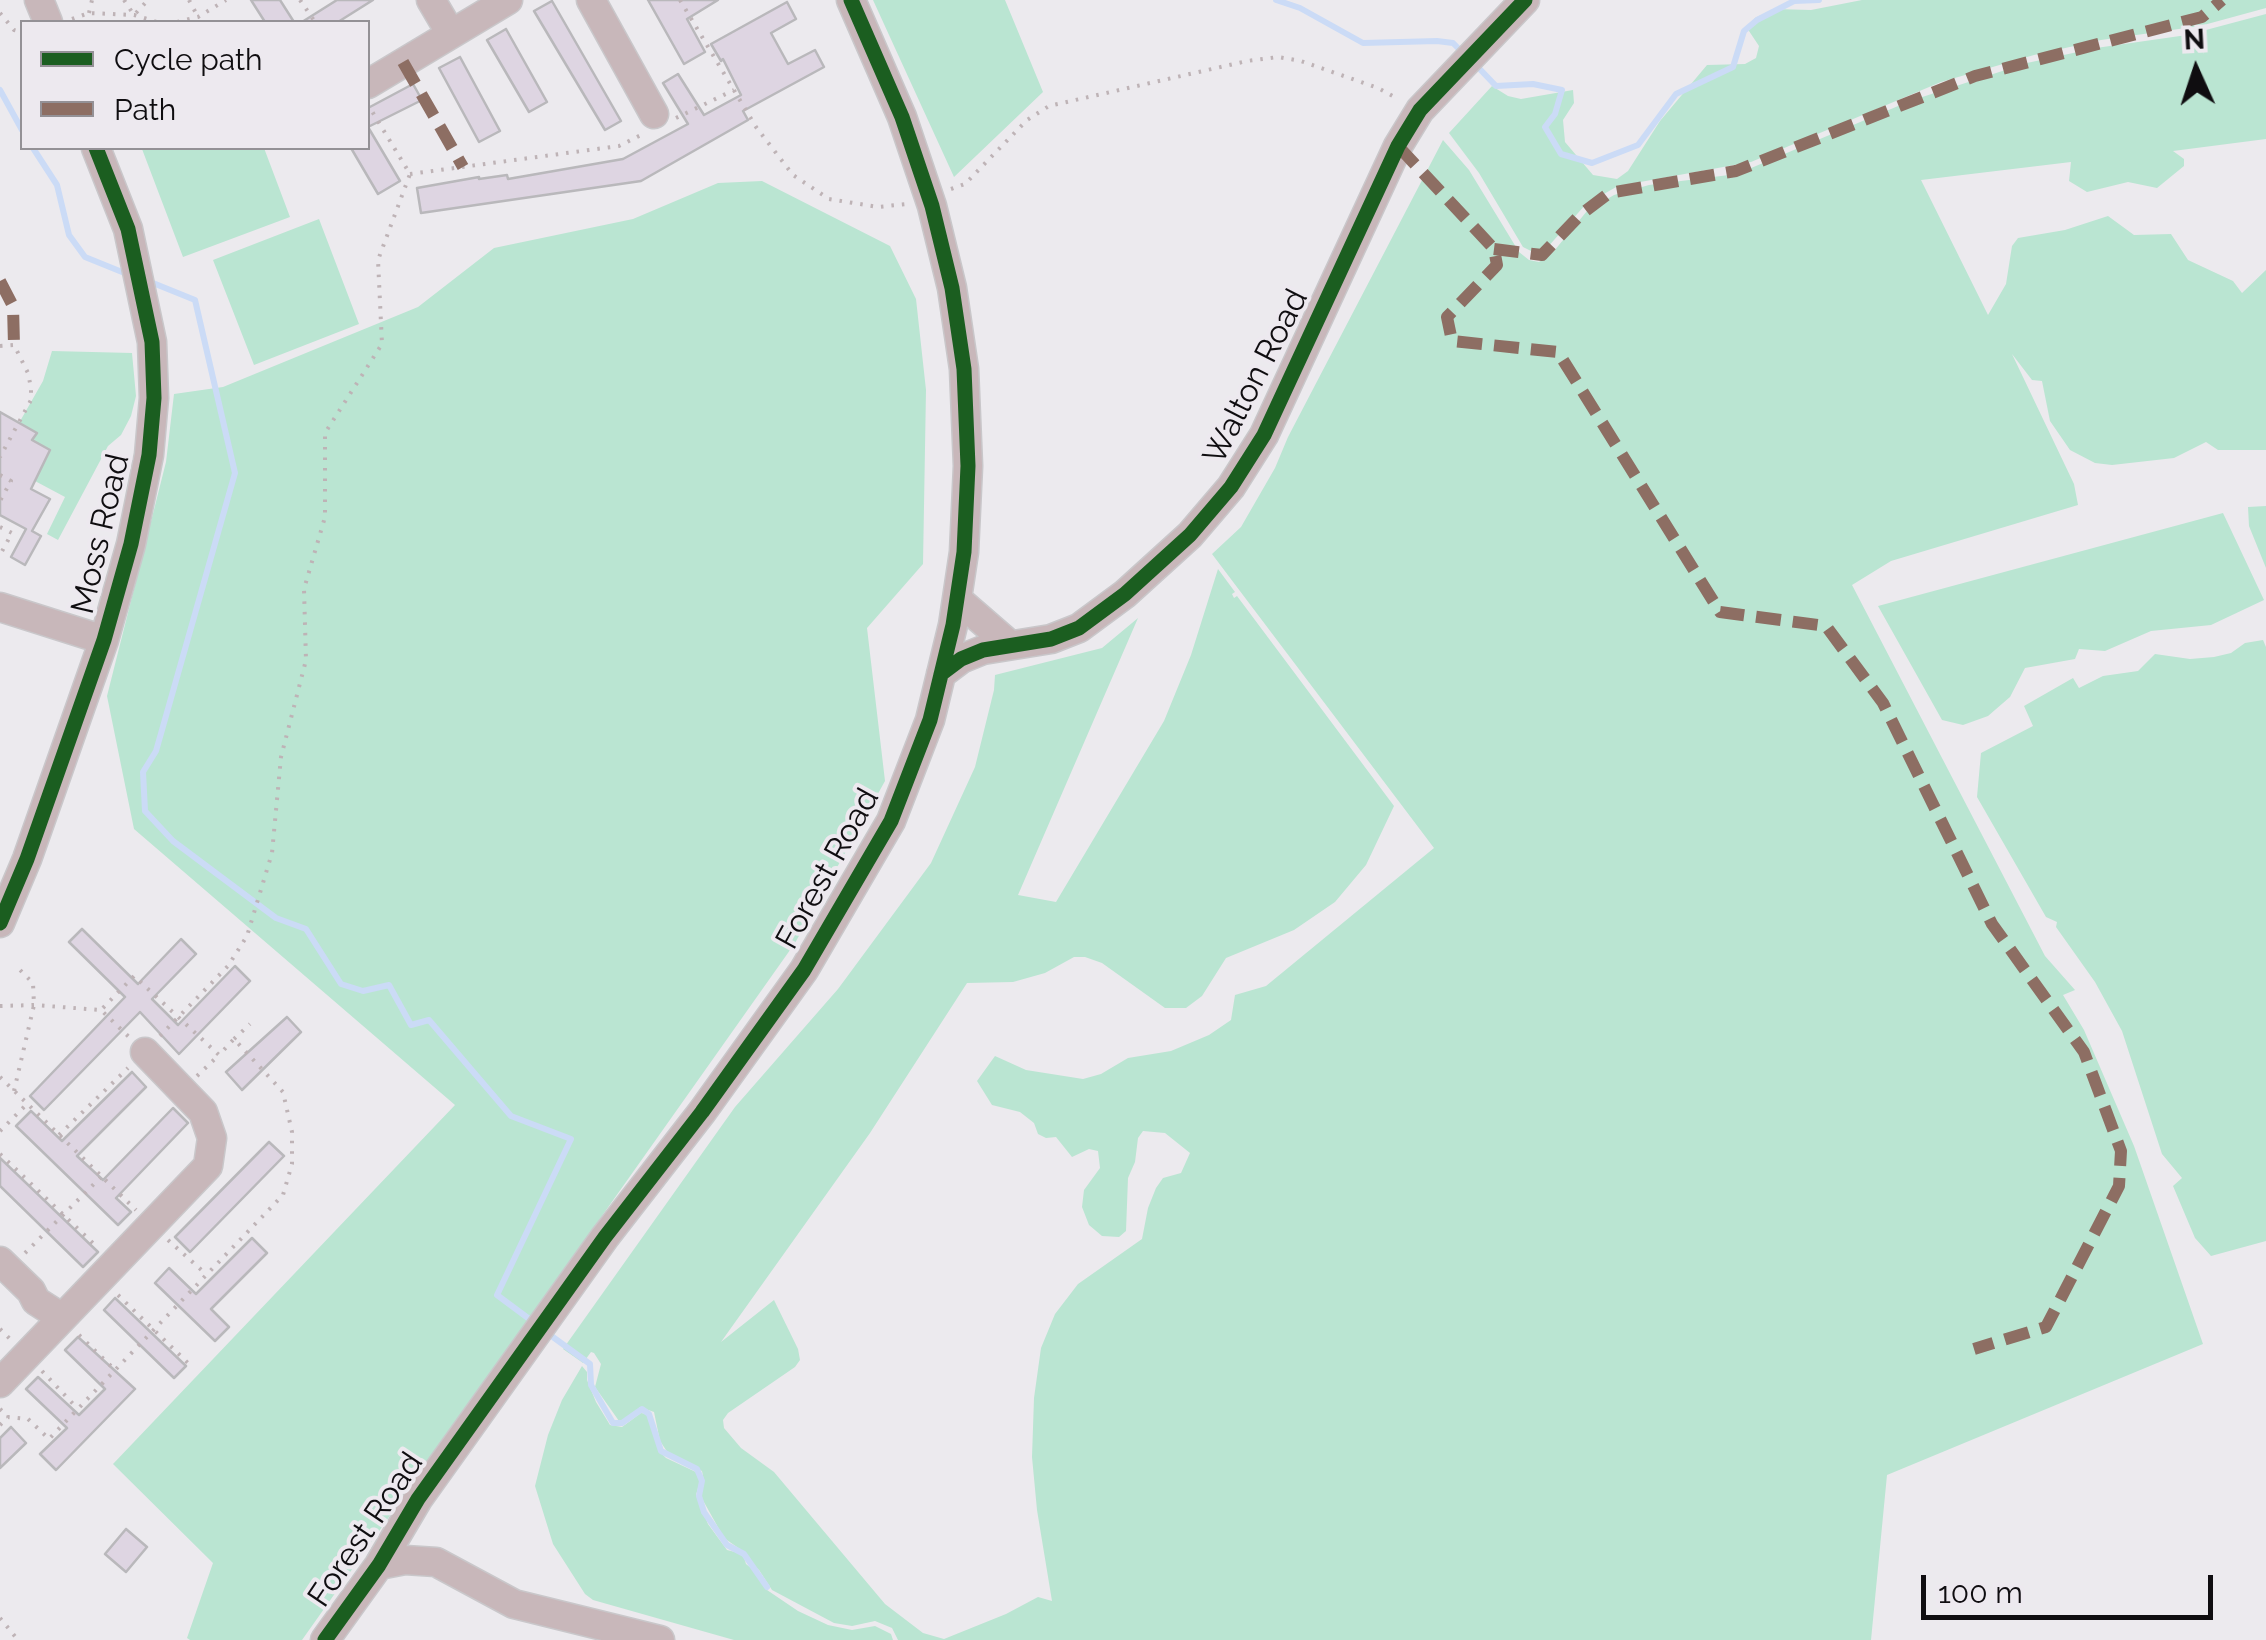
<!DOCTYPE html>
<style>
body{margin:0}
#map{position:relative;width:2266px;height:1640px;overflow:hidden;background:#eceaee;font-family:Raleway,sans-serif}
canvas{display:block}
.legend{position:absolute;left:20px;top:20px;width:350px;height:130px;box-sizing:border-box;background:#ede9ef;border:2px solid #949196;margin:0;padding:12px 18px;list-style:none;font-size:30px;color:#0f0d10}
.legend li{display:flex;align-items:center;gap:20px;height:50px}
.legend b{width:50px;border:2px solid #949196}
.north{position:absolute;left:2146px;top:20px;width:100px;height:100px;-webkit-text-stroke:8px #ede9ef;paint-order:stroke;rotate:357deg;font-size:28px;font-weight:700;line-height:40px;text-align:center;color:#0f0d10}
.north::after{content:'';display:block;margin:auto;width:35px;height:45px;background:#0f0d10;clip-path:polygon(50% 0,100% 100%,50% 72%,0 100%)}
.scale{position:absolute;left:1921px;top:1575px;width:292px;height:45px;box-sizing:border-box;border:5px solid #0f0d10;border-top:0;padding-left:12px;font-size:30px;line-height:35px;white-space:nowrap;color:#0f0d10;-webkit-text-stroke:8px #ede9ef;paint-order:stroke}
</style>
<div id="map">
<canvas width="2266" height="1640"></canvas>
<ul class="legend">
<li><b style="height:12px;background:#1b5e20"></b>Cycle path</li>
<li><b style="height:12px;background:#8d6e63"></b>Path</li>
</ul>
<div class="north">N</div>
<div class="scale">100 m</div>
</div>
<script>
const context = document.querySelector('canvas').getContext('2d');
context.lineJoin = 'round';
function fillPath(path, color) {
  context.fillStyle = color;
  context.fill(path, 'evenodd');
}
function toPath(rows) {
  const path = new Path2D();
  for (const r of rows) {
    path.moveTo(r[0], r[1]);
    for (let i = 2; i < r.length; i += 2) path.lineTo(r[i], r[i + 1]);
  }
  return path;
}
function stroke(path, color, width, dash) {
  context.strokeStyle = color;
  context.lineWidth = width;
  context.lineCap = dash ? 'butt' : 'round';
  context.setLineDash(dash || []);
  context.stroke(path);
}
function label(font, color, halo, rows, align = 'center') {
  context.font = font + ' Raleway,sans-serif';
  context.lineWidth = 8;
  context.setLineDash([]);
  context.textBaseline = 'middle';
  context.strokeStyle = halo;
  context.fillStyle = color;
  for (const [text, x, y, turn = 0] of rows) {
    context.save();
    context.translate(x, y);
    context.rotate((+turn || 0) * Math.PI / 180);
    context.textAlign = isNaN(turn) ? turn : align;
    if (halo) context.strokeText(text, 0, 0);
    context.fillText(text, 0, 0);
    context.restore();
  }
}
fillPath(toPath([
 [873,0,1005,0,1043,92,954,177],
 [1862,0,2266,0,2266,8,2200,26,2101,40,2034,55,1941,82,1751,162,1618,186,1586,204,1546,249,1535,253,1523,247,1479,173,1449,133,1492,86,1508,96,1521,99,1573,90,1574,103,1563,120,1565,142,1593,175,1617,179,1628,171,1660,121,1707,65,1745,64,1756,58,1759,46,1747,28,1755,18,1774,9,1811,10],
 [2266,14,2266,139,2173,151,2184,159,2184,166,2157,188,2128,182,2087,192,2069,181,2071,162,1921,180,1988,315,2006,284,2012,246,2018,238,2065,230,2108,216,2134,235,2171,234,2188,260,2233,281,2242,293,2266,270,2266,450,2218,450,2206,442,2174,458,2112,465,2095,463,2070,450,2050,421,2042,381,2032,380,2012,354,2074,484,2078,505,1891,561,1852,585,2045,956,2075,990,2063,995,2084,1030,2134,1146,2203,1344,1887,1475,1871,1640,898,1640,892,1628,875,1621,852,1626,834,1623,772,1590,759,1570,750,1563,747,1554,724,1538,700,1495,704,1481,702,1471,668,1453,660,1441,654,1412,640,1407,628,1420,619,1421,595,1387,601,1364,594,1353,591,1352,583,1363,563,1349,735,1107,838,989,931,863,975,767,994,690,995,675,1102,648,1138,618,1018,895,1056,902,1164,721,1191,655,1218,569,1235,592,1232,594,1234,598,1237,596,1394,806,1366,865,1335,902,1294,930,1226,958,1202,996,1186,1008,1165,1008,1102,963,1085,957,1074,957,1045,973,1013,982,967,983,870,1133,721,1342,774,1300,798,1349,800,1360,795,1367,728,1413,723,1420,724,1428,741,1448,774,1472,885,1604,923,1633,944,1639,1006,1614,1038,1597,1052,1601,1037,1510,1032,1457,1034,1398,1041,1348,1055,1314,1078,1284,1142,1239,1148,1208,1156,1188,1163,1178,1181,1173,1190,1153,1165,1133,1143,1131,1138,1138,1135,1162,1128,1178,1126,1231,1119,1237,1102,1236,1089,1225,1082,1207,1084,1190,1100,1168,1098,1151,1089,1149,1072,1157,1056,1137,1046,1138,1038,1134,1034,1123,1020,1112,992,1105,977,1081,995,1056,1026,1070,1083,1079,1101,1074,1128,1058,1171,1051,1209,1035,1231,1020,1235,995,1266,986,1434,848,1212,554,1241,527,1275,468,1288,437,1443,140,1469,170,1519,252,1529,260,1539,262,1554,251,1587,211,1614,195,1649,185,1737,174,1910,101,2027,63,2096,48,2187,35],
 [146,148,264,148,290,217,183,257,142,149],
 [762,181,890,246,916,299,926,390,923,564,867,628,885,781,795,943,302,1640,190,1640,187,1638,213,1563,113,1464,455,1105,134,829,107,696,166,462,174,394,223,387,418,307,494,248,633,219,718,183],
 [319,219,359,324,254,365,213,260],
 [52,351,132,353,136,396,131,416,121,435,108,446,58,540,47,534,65,497,35,481,32,440,36,432,19,423,43,381],
 [2266,506,2266,568,2249,526,2248,507],
 [2223,513,2264,600,2211,625,2151,631,2105,651,2079,649,2075,659,2025,668,2010,697,1988,716,1963,725,1942,720,1878,606],
 [2263,640,2266,647,2266,1241,2211,1256,2195,1238,2173,1186,2182,1178,2162,1154,2122,1031,2095,982,2056,927,2057,922,2046,917,1977,797,1981,753,2033,726,2024,706,2073,678,2079,688,2103,676,2138,671,2155,654,2190,659,2214,657,2231,653,2245,643],
 [582,1366,587,1372,587,1380,596,1402,610,1425,622,1427,641,1413,647,1414,660,1452,666,1458,698,1473,700,1481,696,1495,708,1524,727,1550,743,1554,746,1564,756,1572,767,1590,798,1611,828,1625,852,1630,875,1626,891,1634,893,1640,734,1640,593,1600,585,1594,553,1544,535,1486,548,1435,562,1400]
]), '#bae5d2');
stroke(toPath([
 [1276,0,1300,8,1363,43,1437,41,1453,43,1464,54],
 [1473,62,1496,86,1533,84,1562,90,1555,114,1545,127,1561,154,1592,163,1638,145,1676,94,1733,67,1744,31,1757,20,1794,1,1819,0],
 [0,90,22,130],
 [33,148,57,185,69,235,85,257,127,274],
 [148,281,195,300,235,473,156,751,143,772,145,811,173,841,276,918,306,929,341,984,363,991,389,985,411,1025,429,1020,511,1116,571,1139,497,1295,536,1324],
 [546,1332,590,1364,591,1385,613,1423,622,1423,642,1409,649,1414,661,1451,697,1469,702,1481,699,1496,704,1512,727,1545,744,1554,767,1587]
]), '#cbdbf6', 6);
const building = toPath([
 [251,0,280,0,294,22,265,22,251,0],
 [337,0,373,0,338,22,302,22,337,0],
 [648,0,718,0,687,19,705,52,684,64,648,0],
 [552,1,621,121,605,130,534,11,552,1],
 [787,2,796,19,771,33,788,64,815,50,824,67,743,111,748,120,641,181,421,213,417,188,479,177,479,179,507,175,508,179,623,159,688,124,663,83,678,74,704,115,741,95,723,59,721,61,711,44,787,2],
 [506,29,547,102,529,112,487,40,506,29],
 [460,57,500,131,479,142,439,68,460,57],
 [413,84,422,100,368,127,400,181,378,194,351,148,368,148,368,108,413,84],
 [0,412,37,433,32,440,50,450,31,489,50,499,32,531,41,536,25,565,11,557,26,529,0,515,0,412],
 [82,929,138,984,181,939,196,954,152,999,178,1025,235,966,250,981,179,1054,140,1012,44,1110,30,1096,125,997,69,942,82,929],
 [287,1017,301,1032,242,1090,226,1072,287,1017],
 [132,1072,146,1087,77,1156,103,1180,173,1108,188,1123,116,1198,131,1212,118,1225,16,1126,31,1111,62,1141,132,1072],
 [269,1142,284,1156,190,1252,175,1237,269,1142],
 [0,1158,98,1252,83,1267,0,1186,0,1158],
 [252,1238,267,1253,211,1309,229,1327,215,1341,155,1283,169,1268,196,1294,252,1238],
 [115,1298,186,1366,174,1378,104,1310,115,1298],
 [78,1337,135,1389,56,1470,40,1454,67,1428,26,1389,38,1377,79,1415,105,1389,65,1350,78,1337],
 [11,1427,26,1443,0,1468,0,1438,11,1427],
 [126,1529,147,1547,126,1572,105,1554,126,1529]
]);
fillPath(building, '#ded5e2');
stroke(building, '#b9b8bb', 2.5);
const minor = toPath([
 [39,0,48,22],
 [431,0,451,34],
 [591,0,654,114],
 [368,84,508,0],
 [957,599,1010,645],
 [0,607,104,640],
 [941,674,961,659,983,650,1051,639,1079,628,1125,594,1190,535,1231,487,1264,435,1398,146,1420,110,1525,0],
 [0,923,27,859,104,640,131,544,149,455,154,398,152,342,128,229,96,148],
 [0,1261,31,1291,36,1301,61,1317],
 [0,1383,208,1166,212,1138,203,1112,145,1052],
 [379,1565,405,1560,436,1562,514,1604,660,1640],
 [325,1640,379,1565,418,1499,605,1237,702,1112,804,970,891,821,930,720,953,625,964,552,968,466,964,369,952,288,932,206,902,117,851,0]
]);
stroke(minor, '#c9c7ca', 31);
stroke(toPath([
 [124,0,134,15,148,0],
 [189,0,198,17],
 [300,0,315,22],
 [680,0,756,127,793,175,829,199,878,207,907,204],
 [0,13,14,30,22,32],
 [89,13,92,0],
 [72,19,89,13,134,15,157,22],
 [177,22,198,17,226,0],
 [676,118,734,90],
 [410,174,619,146,645,133],
 [951,189,965,184,1027,120,1049,106,1247,61,1278,57,1301,61,1378,88,1398,99],
 [0,346,14,345,28,373,31,388,31,400,0,457],
 [0,475,11,481,0,501],
 [0,527,12,533,0,555],
 [0,1006,34,1005,101,1010,129,1037],
 [160,1036,228,966,247,936,272,853,281,757,306,660,304,589,325,517,325,433,382,344,378,260,410,174,370,108],
 [234,1039,250,1024],
 [197,1076,219,1055],
 [0,1077,136,1210],
 [14,1091,34,1005,33,983,16,966],
 [0,1131,27,1104],
 [59,1135,128,1068],
 [0,1154,98,1248],
 [168,1240,206,1274],
 [25,1253,100,1178],
 [118,1295,190,1365],
 [0,1329,11,1340],
 [79,1335,115,1370],
 [42,1371,77,1408],
 [0,1409,8,1417],
 [0,1425,8,1417,28,1419,49,1439,283,1195,292,1164,292,1132,283,1092,234,1039,219,1055,134,976,101,1010],
 [0,1618,18,1640]
]), '#beb3b6', 4, [2.5, 8]);
stroke(minor, '#c8b7ba', 28);
stroke(toPath([
 [403,62,463,167],
 [1398,146,1494,249,1497,265,1447,317,1452,341,1558,352,1720,612,1826,626,1883,703,1992,924,2084,1052,2121,1151,2119,1186,2046,1327,1974,1349],
 [1494,249,1542,255,1579,216,1609,193,1736,171,1975,76,2202,17,2222,0],
 [0,281,13,306,14,345]
]), '#8d6e63', 12, [25, 12]);
stroke(toPath([
 [941,674,961,659,983,650,1051,639,1079,628,1125,594,1190,535,1231,487,1264,435,1398,146,1420,110,1525,0],
 [0,923,27,859,104,640,131,544,149,455,154,398,152,342,128,229,96,148],
 [325,1640,379,1565,418,1499,605,1237,702,1112,804,970,891,821,930,720,953,625,964,552,968,466,964,369,952,288,932,206,902,117,851,0]
]), '#1b5e20', 15);
label('32px', '#0f0d10', '#ede9ef', [
 ["Walton Road",1256,377,-63],
 ["Moss Road",101,534,-77],
 ["Forest Road",828,869,-61],
 ["Forest Road",366,1530,-56]
]);
</script>
